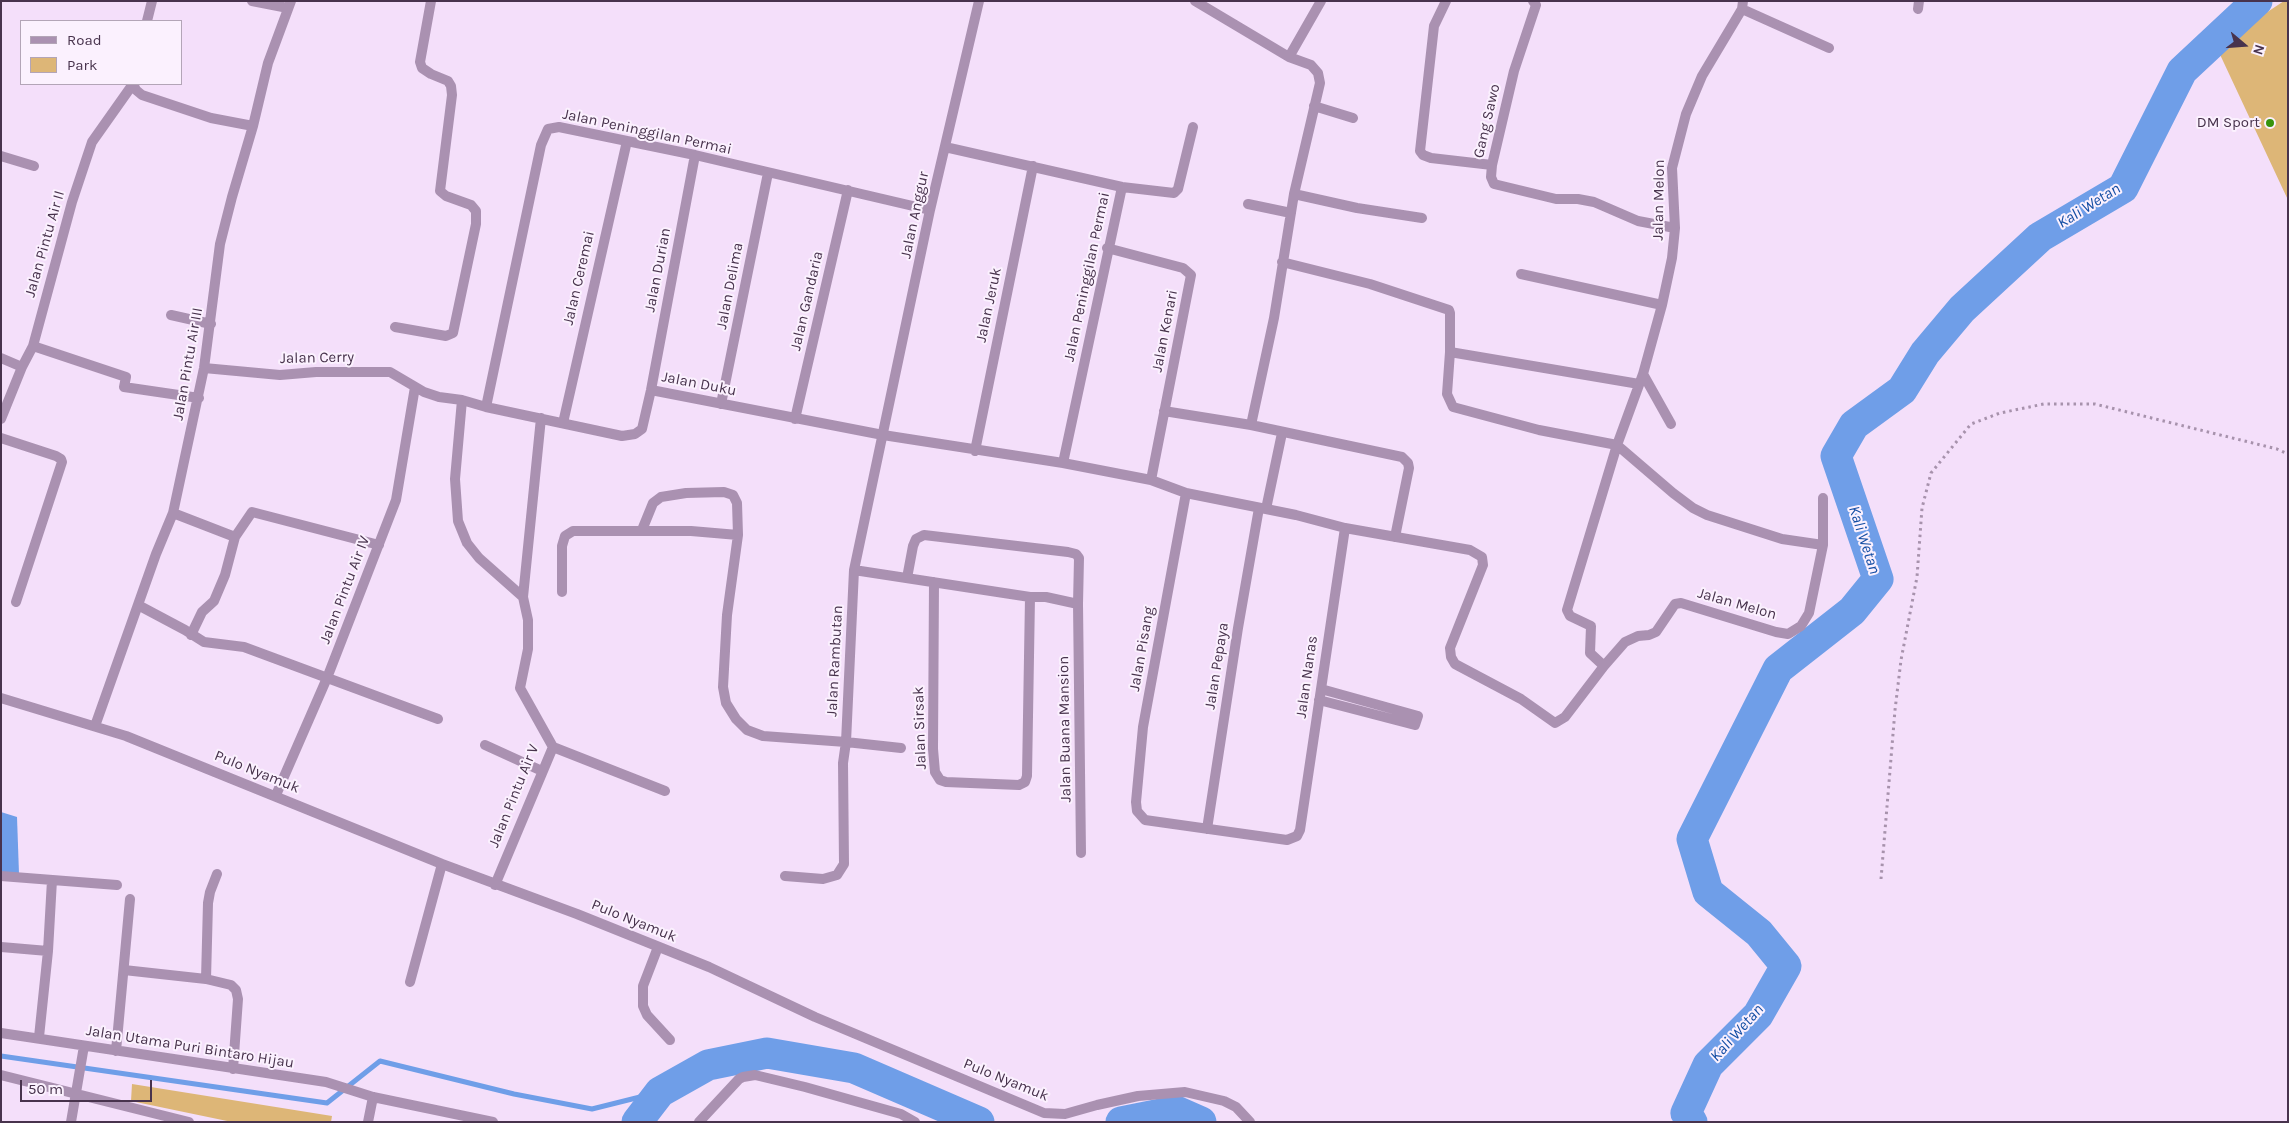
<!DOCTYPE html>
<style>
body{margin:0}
#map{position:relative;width:2289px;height:1123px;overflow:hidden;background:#f4dffa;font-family:Karla,sans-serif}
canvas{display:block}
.frame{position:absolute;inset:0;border:2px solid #48334d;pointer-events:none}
.legend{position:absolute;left:20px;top:20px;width:162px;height:65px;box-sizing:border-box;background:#fbf1fe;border:1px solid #b3a5b7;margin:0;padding:6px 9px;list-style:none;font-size:15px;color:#48334d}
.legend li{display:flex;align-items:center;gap:10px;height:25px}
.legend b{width:25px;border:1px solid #b3a5b7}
.north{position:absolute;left:2219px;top:20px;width:50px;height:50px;-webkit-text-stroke:4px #fbf1fe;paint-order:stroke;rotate:108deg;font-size:14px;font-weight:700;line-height:20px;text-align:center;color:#48334d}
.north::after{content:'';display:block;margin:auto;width:18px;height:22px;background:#48334d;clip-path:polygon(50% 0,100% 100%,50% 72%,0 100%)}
.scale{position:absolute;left:20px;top:1080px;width:132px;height:22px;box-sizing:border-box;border:2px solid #48334d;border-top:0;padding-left:6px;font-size:15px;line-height:18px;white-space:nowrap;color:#48334d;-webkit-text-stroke:4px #fbf1fe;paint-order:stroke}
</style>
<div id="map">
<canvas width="2289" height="1123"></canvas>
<div class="frame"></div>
<ul class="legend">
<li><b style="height:6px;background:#aa91b1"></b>Road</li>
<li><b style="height:14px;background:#ddb677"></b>Park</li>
</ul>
<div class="north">N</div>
<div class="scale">50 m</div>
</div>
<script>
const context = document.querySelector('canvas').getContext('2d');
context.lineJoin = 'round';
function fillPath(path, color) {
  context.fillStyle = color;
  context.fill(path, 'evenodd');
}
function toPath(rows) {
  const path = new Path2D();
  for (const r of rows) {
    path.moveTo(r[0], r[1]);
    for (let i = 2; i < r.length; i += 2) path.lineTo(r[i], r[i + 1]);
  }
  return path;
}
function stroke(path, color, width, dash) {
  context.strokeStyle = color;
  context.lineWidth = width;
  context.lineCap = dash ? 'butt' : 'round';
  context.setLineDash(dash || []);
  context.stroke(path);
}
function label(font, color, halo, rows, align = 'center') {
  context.font = font + ' Karla,sans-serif';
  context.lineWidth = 4;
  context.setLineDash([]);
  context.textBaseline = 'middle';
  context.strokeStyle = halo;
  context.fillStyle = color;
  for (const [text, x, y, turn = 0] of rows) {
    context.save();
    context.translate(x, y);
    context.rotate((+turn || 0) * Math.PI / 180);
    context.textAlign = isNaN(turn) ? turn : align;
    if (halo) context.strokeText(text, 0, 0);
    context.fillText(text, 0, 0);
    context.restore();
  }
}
fillPath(toPath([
 [2284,1,2288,1,2288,200,2216,46],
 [132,1084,332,1116,331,1122,232,1122,131,1101]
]), '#ddb677');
fillPath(toPath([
 [1,812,17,817,19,874,1,872]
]), '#6f9ee8');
stroke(toPath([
 [1,1056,327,1103,380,1061,514,1094,592,1109,660,1092]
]), '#6f9ee8', 5);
stroke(toPath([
 [637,1122,660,1092,708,1065,767,1053,854,1068,979,1122],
 [1121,1122,1176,1111,1201,1122],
 [1692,1122,1686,1113,1708,1065,1758,1015,1786,966,1759,933,1708,892,1692,839,1778,669,1852,611,1878,579,1836,456,1854,425,1902,390,1925,353,1962,309,2040,237,2123,188,2182,71,2257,1]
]), '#6f9ee8', 31);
stroke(toPath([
 [1881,879,1895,710,1901,660,1917,577,1922,508,1931,473,1971,424,2000,413,2044,404,2095,404,2277,449,2288,454]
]), '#a792ac', 3, [2.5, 4]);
stroke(toPath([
 [252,1,288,8],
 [1195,1,1289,57,1311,65,1318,73,1320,83,1294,194,1274,318,1251,425],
 [1446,1,1434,26,1420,151,1423,155,1431,158,1492,165],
 [1533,1,1536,5,1514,71,1492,165,1491,177,1494,184,1556,199,1578,199,1594,202,1638,221,1675,228],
 [1742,9,1829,48],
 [1918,9,1919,1],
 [147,21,152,1],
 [1289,57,1321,1],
 [133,84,136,90,142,95,211,118,253,126],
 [1314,106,1353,118],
 [945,147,1122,187,1174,193,1178,189,1193,127],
 [1,156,34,166],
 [1294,194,1357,208,1422,218],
 [1248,204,1291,213],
 [1107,248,1183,268,1191,275,1151,480],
 [1282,262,1370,284,1449,310,1450,313,1450,352,1447,394,1453,407,1539,430,1617,445,1673,493,1693,508,1707,515,1782,539,1823,545],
 [1521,274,1662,305],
 [171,315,211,324],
 [395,327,446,336,453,333,476,224,476,211,471,205,446,196,440,191,452,95,451,86,448,81,431,74,422,68,420,62,431,1],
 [33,346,126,377,124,387,199,398],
 [1450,352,1639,384],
 [1,358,22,367],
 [204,368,280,375,316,372,390,372,424,392,439,397,462,400,486,407,622,436,635,434,642,429,651,390,695,155],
 [651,390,883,435,1063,463,1151,480,1186,493,1296,515,1345,528,1470,550,1482,557,1483,565,1450,648,1451,657,1455,664,1521,699,1555,723,1565,717,1604,666,1625,642,1638,636,1649,635,1656,632,1675,604,1681,603,1776,632,1788,634,1801,626,1809,613,1823,545,1823,498],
 [462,400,455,479,458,521,467,543,479,558,523,597],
 [721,404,768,173],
 [486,407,541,145,548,129,559,127,695,155,930,210],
 [1164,411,1251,425,1402,457,1408,463,1409,468,1395,537],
 [1,419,22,367,33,346,72,202,92,142,133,84],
 [795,419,848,190],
 [563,423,627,141],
 [1671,424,1643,374,1662,305,1672,258,1675,228,1672,168,1686,114,1702,76,1742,9,1743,1],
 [1,438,56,456,61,459,62,462,16,602],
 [975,451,1033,166],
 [1063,463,1122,187],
 [1186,493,1143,727,1136,802,1137,811,1145,820,1287,840,1297,836,1300,830,1345,528],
 [1266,509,1282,433],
 [173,513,235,537],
 [642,530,653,503,661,497,686,493,724,492,733,495,737,503,738,535,727,615,723,687,726,703,736,719,747,730,763,736,846,742,901,748],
 [854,570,1030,597,1046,597,1078,604],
 [907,578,913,546,916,539,924,535,1068,552,1076,554,1079,558,1078,604,1081,853],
 [934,582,933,749,935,772,940,780,946,782,1019,785,1025,782,1027,776,1030,597],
 [562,592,562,546,565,536,573,531,691,531,738,535],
 [138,605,185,630,204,642,244,647,438,719],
 [191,635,202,612,214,601,225,575,235,537,252,512,379,545],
 [1604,666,1590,653,1591,626,1570,616,1567,610,1617,445,1643,374],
 [1,698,126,736,442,864,577,914,709,967,815,1017,1044,1113,1065,1114,1097,1105,1138,1096,1185,1092,1224,1101,1236,1107,1250,1122],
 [1319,700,1415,725,1418,716,1321,689],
 [95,726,156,554,173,513,204,368,220,244,232,197,253,126,268,63,291,1],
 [485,745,542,771],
 [553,747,665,791],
 [276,795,327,678,396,500,415,387],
 [1207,829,1238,628,1259,508],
 [1,876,117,885],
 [785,876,823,879,837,875,844,864,843,763,846,742,854,570,930,210,979,1],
 [495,885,553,747,520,688,528,649,528,620,523,597,541,418],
 [1,947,48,951],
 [658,947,643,986,643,1006,647,1015,670,1040],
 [124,970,206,979,231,985,236,990,238,999,233,1069],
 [206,979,208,903,210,892,217,874],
 [410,982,442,864],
 [1,1033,326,1082,373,1097,493,1122],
 [39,1037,48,951,52,880],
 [116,1051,130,899],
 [1,1075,189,1122],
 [71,1122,84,1046],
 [368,1122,373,1097],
 [699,1122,739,1079,743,1077,755,1075,805,1087,901,1114,915,1122]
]), '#aa91b1', 10);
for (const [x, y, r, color] of [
 [2270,123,5,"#37930c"]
]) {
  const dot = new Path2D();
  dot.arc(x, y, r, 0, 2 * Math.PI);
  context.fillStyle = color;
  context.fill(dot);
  stroke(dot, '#fbf1fe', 2);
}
label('15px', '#48334d', '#fbf1fe', [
 ["Gang Sawo",1487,121,-77],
 ["Jalan Peninggilan Permai",647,132,12],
 ["Jalan Melon",1659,200,-89],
 ["Jalan Anggur",915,215,-78],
 ["Jalan Pintu Air II",45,244,-74],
 ["Jalan Durian",658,270,-79],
 ["Jalan Peninggilan Permai",1087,277,-78],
 ["Jalan Ceremai",579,278,-77],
 ["Jalan Delima",730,286,-79],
 ["Jalan Gandaria",807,301,-77],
 ["Jalan Jeruk",989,305,-78],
 ["Jalan Kenari",1165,331,-79],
 ["Jalan Cerry",317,358,-1],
 ["Jalan Pintu Air III",188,364,-80],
 ["Jalan Duku",699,384,11],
 ["Jalan Pintu Air IV",345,590,-69],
 ["Jalan Melon",1737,604,16],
 ["Jalan Pisang",1142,649,-80],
 ["Jalan Rambutan",835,661,-87],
 ["Jalan Pepaya",1217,666,-81],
 ["Jalan Nanas",1307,677,-82],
 ["Jalan Sirsak",920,728,-92],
 ["Jalan Buana Mansion",1065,729,-91],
 ["Pulo Nyamuk",257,772,22],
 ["Jalan Pintu Air V",514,796,-68],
 ["Pulo Nyamuk",634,921,22],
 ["Jalan Utama Puri Bintaro Hijau",190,1047,9],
 ["Pulo Nyamuk",1006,1080,22]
]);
label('15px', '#48334d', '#fbf1fe', [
 ["DM Sport",2260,123]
], 'right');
label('italic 16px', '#144ea4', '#fbf1fe', [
 ["Kali Wetan",2089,206,-32],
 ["Kali Wetan",1864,540,72],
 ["Kali Wetan",1737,1033,-48]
]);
</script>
